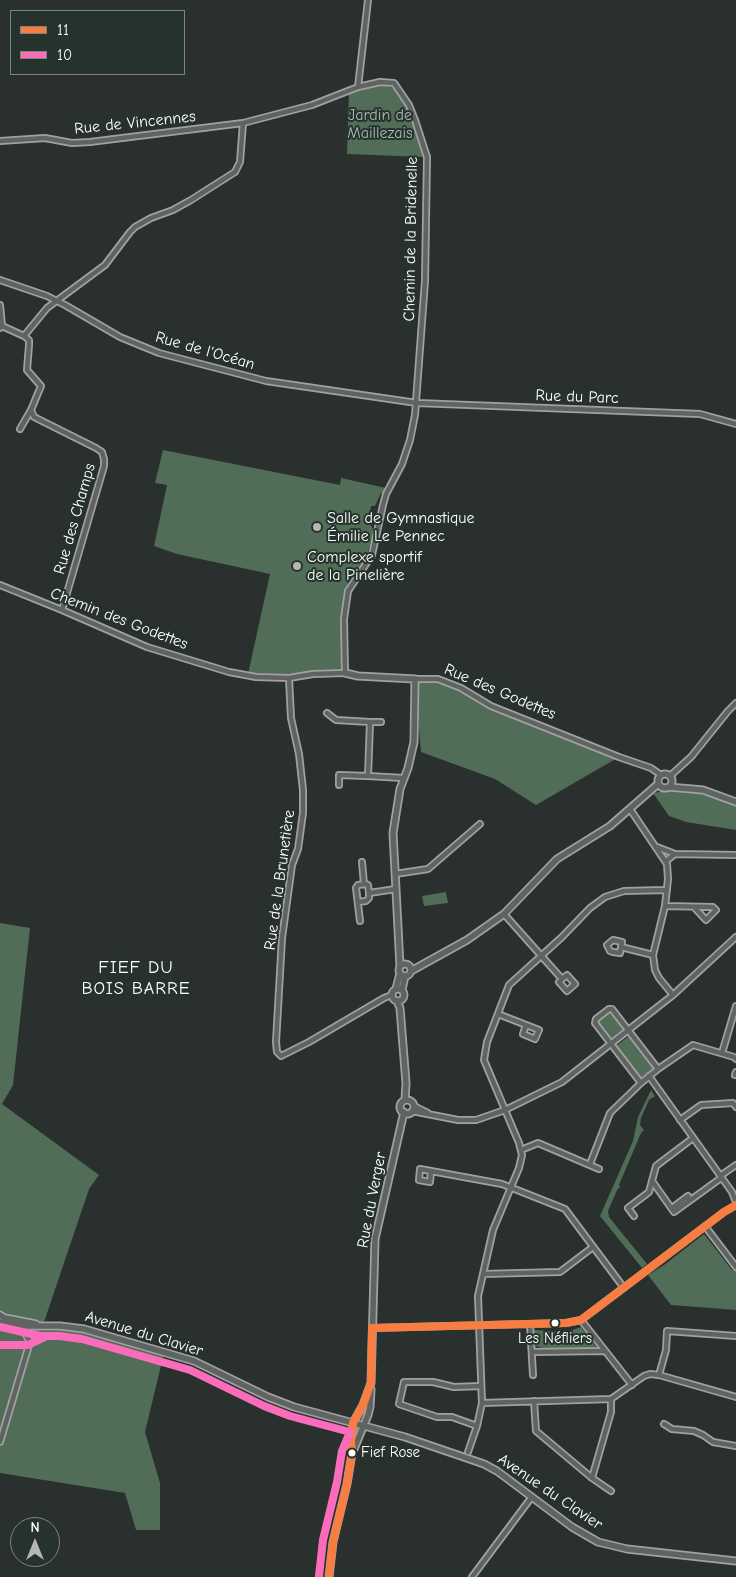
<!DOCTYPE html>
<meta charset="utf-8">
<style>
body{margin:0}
#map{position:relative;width:736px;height:1577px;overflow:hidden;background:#29302d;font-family:"Comic Neue",sans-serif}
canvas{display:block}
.legend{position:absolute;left:10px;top:10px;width:175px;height:65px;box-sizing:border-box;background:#26332d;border:1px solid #7d8581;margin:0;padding:6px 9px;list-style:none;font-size:15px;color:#fff}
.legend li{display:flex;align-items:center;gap:10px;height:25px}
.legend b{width:25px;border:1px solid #7d8581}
.north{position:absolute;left:10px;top:1517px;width:50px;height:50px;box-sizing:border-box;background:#26332d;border:1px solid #7d8581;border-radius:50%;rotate:0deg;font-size:14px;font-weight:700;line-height:20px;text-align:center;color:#fff}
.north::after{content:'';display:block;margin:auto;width:18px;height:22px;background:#b4b7b6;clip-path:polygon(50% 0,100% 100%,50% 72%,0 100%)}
</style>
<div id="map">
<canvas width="736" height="1577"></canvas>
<ul class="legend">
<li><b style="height:6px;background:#f77d43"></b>11</li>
<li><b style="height:6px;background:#fb6dba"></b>10</li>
</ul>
<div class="north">N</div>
</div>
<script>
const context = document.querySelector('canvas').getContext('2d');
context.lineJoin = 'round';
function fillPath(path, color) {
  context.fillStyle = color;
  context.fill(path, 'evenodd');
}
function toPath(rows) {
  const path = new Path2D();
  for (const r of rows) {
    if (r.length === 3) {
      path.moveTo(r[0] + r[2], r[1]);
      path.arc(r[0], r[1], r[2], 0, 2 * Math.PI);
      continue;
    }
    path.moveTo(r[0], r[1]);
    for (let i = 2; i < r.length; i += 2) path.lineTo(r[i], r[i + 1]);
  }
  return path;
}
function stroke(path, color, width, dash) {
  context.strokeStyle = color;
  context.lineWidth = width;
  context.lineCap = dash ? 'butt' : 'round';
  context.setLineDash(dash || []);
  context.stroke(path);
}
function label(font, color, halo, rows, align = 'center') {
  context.font = font + ' "Comic Neue",sans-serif';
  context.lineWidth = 4;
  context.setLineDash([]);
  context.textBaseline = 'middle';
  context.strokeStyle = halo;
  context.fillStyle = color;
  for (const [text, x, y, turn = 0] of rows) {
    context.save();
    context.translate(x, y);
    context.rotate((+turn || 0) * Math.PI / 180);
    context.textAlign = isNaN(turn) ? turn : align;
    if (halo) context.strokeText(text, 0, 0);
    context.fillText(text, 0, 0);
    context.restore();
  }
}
fillPath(toPath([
 [378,84,387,85,397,90,404,100,413,120,425,157,347,154,349,93,366,87],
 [163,450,340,485,341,478,386,488,383,493,381,493,375,506,371,506,370,512,374,513,373,520,368,519,368,522,371,525,374,532,365,561,357,573,347,571,346,574,349,575,342,619,344,671,289,676,248,674,270,574,177,554,154,546,167,485,155,483],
 [415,679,438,679,491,706,619,757,536,805,495,779,421,752],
 [673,790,704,793,736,805,736,830,686,822,669,816,653,793],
 [446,892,448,903,424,906,422,896],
 [0,923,30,928,13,1085,2,1104,99,1175,89,1189,86,1198,44,1322,73,1324,165,1349,145,1432,160,1483,160,1530,136,1530,125,1493,0,1473],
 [610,1012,623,1029,611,1038,598,1021],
 [629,1036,654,1068,641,1078,616,1046],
 [651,1090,655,1096,649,1100,641,1118,640,1125,644,1130,641,1133,619,1185,620,1187,617,1190,608,1211,609,1217,647,1264,642,1268,600,1216,633,1141,638,1117],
 [704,1234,732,1270,736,1270,736,1310,671,1305,648,1275,664,1265],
 [581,1327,597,1348,549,1350,536,1346,534,1344,534,1330,567,1332]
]), '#516c57');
const minor = toPath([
 [0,141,45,138,72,143,90,142,243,123],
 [0,280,47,296,65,305,120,337,159,353,266,381,417,403,700,414,736,424],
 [0,305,2,326],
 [0,328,2,326,24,336,47,308,105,265,130,232,135,227,151,218,173,210,191,200,235,172,240,162,243,123,312,105,358,87,368,0],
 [31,410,34,417,96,448,102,452,104,459,104,466,62,610],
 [20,429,31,410,41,386,27,370,29,345,29,340,24,336],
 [0,585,62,610,147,647,229,672,256,677,289,678,313,674,345,673,344,619,348,591,372,555,383,505,386,494,402,464,410,440,415,415,425,281,427,157,415,120,409,105,394,83,380,82,358,87],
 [289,678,291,718,299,754,303,790,303,813,298,849,292,865,282,938,276,1042,277,1052,281,1056,309,1042,384,998,392,995],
 [415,679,438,679,461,688,491,706,619,757,651,768,661,775],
 [327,713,336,720,370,722,368,776,403,778],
 [370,722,381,722],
 [670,776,691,757,728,711,736,703],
 [339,785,339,775,368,776],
 [630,809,667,864,668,879,665,906,653,955,655,970,659,978,673,995],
 [657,847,675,854],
 [666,861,675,854,736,855],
 [362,862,364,884],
 [395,874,428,869,480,824],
 [358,902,366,901,369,898,369,893],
 [665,906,713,907,716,910,706,920,694,907],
 [504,914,562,979,559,982,567,991,575,984,567,975,562,979],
 [360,921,356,888,358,885,366,884,368,885,369,893,396,889],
 [621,947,620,953,613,952,610,951,607,945,613,940,622,942,621,947,653,955],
 [498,1014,539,1030,535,1039,523,1034,526,1025],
 [722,1053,736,1006],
 [735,1075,736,1072],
 [649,1076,732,1192,736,1202],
 [641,1083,595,1023,596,1019,609,1009,612,1009,658,1069],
 [414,1106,428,1113],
 [412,1111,458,1120,476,1120,505,1110,562,1082,673,995,736,937],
 [680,1120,701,1105,733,1103,736,1107],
 [521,1150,538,1143,599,1169],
 [590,1164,610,1113,641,1083,658,1069,693,1045,734,1057,736,1059],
 [431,1171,430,1182,419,1180,420,1169,431,1171,502,1184,565,1209,624,1288],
 [720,1176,736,1165],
 [652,1181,674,1212,721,1178],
 [672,1208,688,1196,690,1200],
 [634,1216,628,1208,649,1192,656,1166,693,1138],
 [705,1226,736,1267],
 [483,1274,560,1272,593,1247],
 [581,1320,632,1385],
 [530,1324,533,1375],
 [372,1328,566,1323,581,1320,724,1212,736,1205],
 [532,1352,604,1351],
 [659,1375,666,1350,667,1331,736,1336],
 [534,1401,536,1431,592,1478,611,1491],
 [482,1403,611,1399,644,1376,650,1374,659,1375,736,1397],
 [664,1424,672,1429,694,1431,703,1435,713,1442,736,1446],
 [477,1426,452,1417,437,1417,399,1404,404,1382,433,1382,454,1387,481,1386],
 [0,1442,29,1345,29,1340,26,1335],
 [468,1452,477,1426,482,1403,478,1296,493,1230,519,1168,522,1155,519,1143,484,1060,487,1042,509,985,562,937,590,908,605,897,624,891,667,890],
 [592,1478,611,1412,611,1399],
 [472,1577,531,1498]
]);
const tertiary = toPath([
 [345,673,358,676,415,679,414,742,408,768,400,789,393,833,400,966],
 [665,781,7],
 [669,787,703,790,736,802],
 [405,970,6],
 [411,971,467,940,504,914,557,859,610,826,658,784],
 [398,995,6],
 [396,989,400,973],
 [402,990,405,976],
 [397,1001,400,1008,406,1083,405,1100],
 [407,1107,7],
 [0,1315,5,1318,36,1324],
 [0,1322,16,1326,60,1326,84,1329,194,1361,268,1397,294,1407,405,1437,484,1464,497,1471,572,1527,598,1542,627,1549,736,1561],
 [354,1449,368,1415,370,1407,371,1389],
 [329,1577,333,1542,347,1484,352,1453,351,1441,353,1423,363,1405,371,1383,375,1239,404,1112]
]);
stroke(minor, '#9fa2a0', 8);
stroke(tertiary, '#9fa2a0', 9);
stroke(minor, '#5f6362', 4.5);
stroke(tertiary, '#5f6362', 5.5);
stroke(toPath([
 [372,1328,566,1323,581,1320,724,1212,736,1205],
 [329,1577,333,1542,347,1484,352,1453,351,1441,353,1423,363,1405,371,1383,372,1328]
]), '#f77d43', 8);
stroke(toPath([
 [0,1327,40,1336,59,1336,82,1339,190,1370,264,1406,290,1416,350,1432,342,1451,337,1482,323,1540,319,1576],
 [0,1345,28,1345,45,1337]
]), '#fb6dba', 8);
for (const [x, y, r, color] of [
 [317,527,5,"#b4b7b6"],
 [297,566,5,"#b4b7b6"],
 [555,1323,4.5,"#fff"],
 [352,1453,4.5,"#fff"]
]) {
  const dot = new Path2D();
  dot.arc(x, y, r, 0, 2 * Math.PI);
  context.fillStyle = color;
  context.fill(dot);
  stroke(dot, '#26332d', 2);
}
label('15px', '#fff', '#26332d', [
 ["Les Néfliers",555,1339],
 ["Fief Rose",361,1453,"left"]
]);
label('16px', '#abbaae', '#26332d', [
 ["Jardin de",380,115],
 ["Maillezais",380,133]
]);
label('16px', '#fff', '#26332d', [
 ["Rue de Vincennes",135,123,-6],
 ["Chemin de la Bridenelle",411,239,-89],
 ["Rue de l'Océan",205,351,16],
 ["Rue du Parc",577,397,2],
 ["Rue des Champs",75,519,-74],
 ["Chemin des Godettes",119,619,21],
 ["Rue des Godettes",500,692,23],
 ["Rue de la Brunetière",280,880,-82],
 ["Rue du Verger",372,1200,-79],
 ["Avenue du Clavier",144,1334,17],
 ["Avenue du Clavier",550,1492,34]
]);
label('16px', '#fff', '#26332d', [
 ["Salle de Gymnastique",327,518],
 ["Émilie Le Pennec",327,536],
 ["Complexe sportif",307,557],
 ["de la Pinelière",307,575]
], 'left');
context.letterSpacing = '1px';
label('18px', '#fff', '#26332d', [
 ["FIEF DU",136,968],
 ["BOIS BARRE",136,989]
]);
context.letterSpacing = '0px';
</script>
